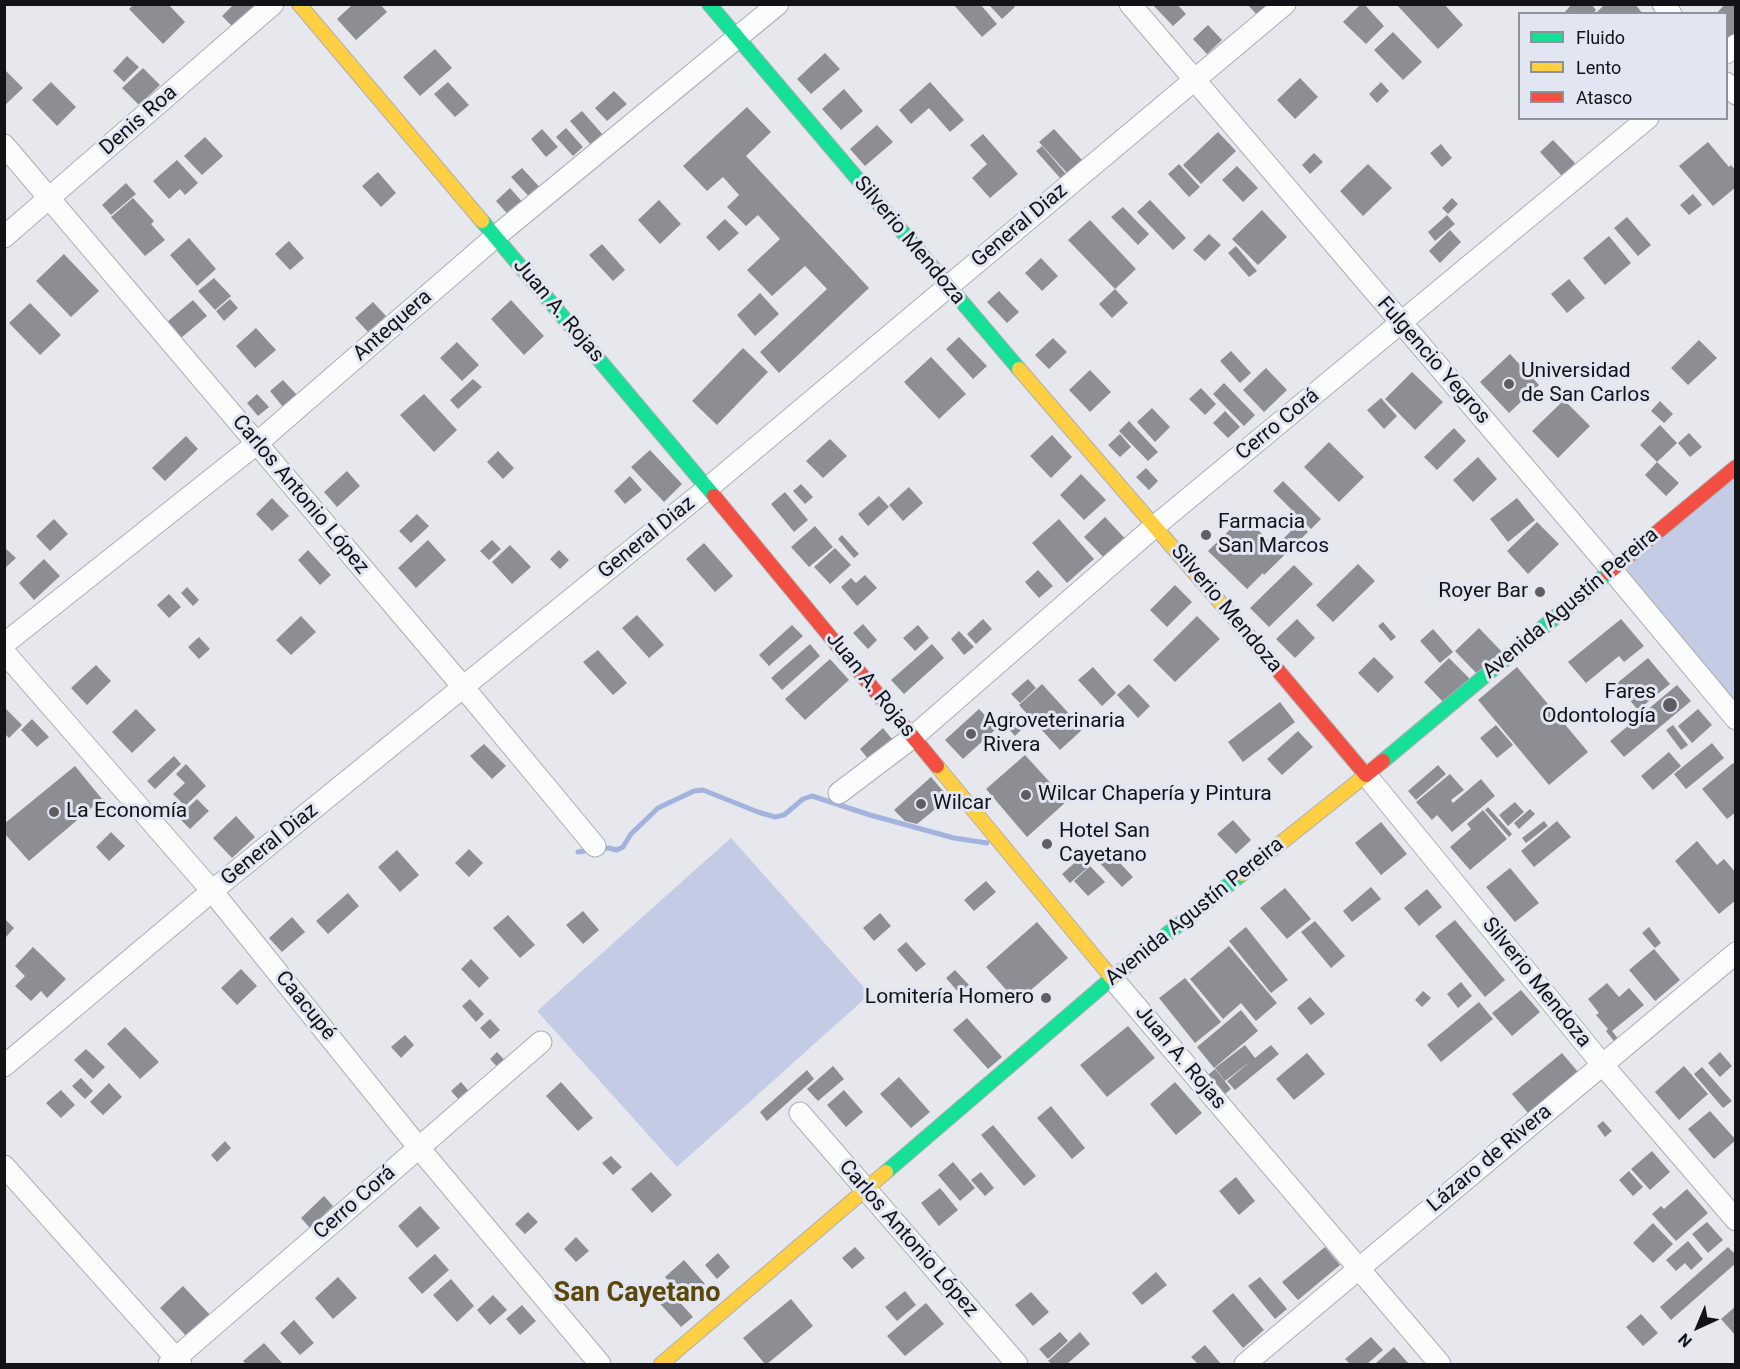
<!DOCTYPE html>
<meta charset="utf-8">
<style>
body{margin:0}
#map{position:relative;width:1740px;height:1369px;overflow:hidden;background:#e6e8ee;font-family:Roboto,sans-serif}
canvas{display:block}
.frame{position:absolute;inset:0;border:6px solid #111317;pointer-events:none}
.legend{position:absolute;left:1518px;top:12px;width:210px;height:108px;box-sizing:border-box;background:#e2e6f2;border:2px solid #8e929a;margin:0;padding:8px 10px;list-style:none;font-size:18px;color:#111317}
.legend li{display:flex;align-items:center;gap:12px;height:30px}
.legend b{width:30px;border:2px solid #8e929a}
.north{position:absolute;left:1668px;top:1297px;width:60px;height:60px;-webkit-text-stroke:4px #e2e6f2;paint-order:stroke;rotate:224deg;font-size:16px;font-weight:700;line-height:24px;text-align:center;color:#111317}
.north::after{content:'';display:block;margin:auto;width:21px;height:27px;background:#111317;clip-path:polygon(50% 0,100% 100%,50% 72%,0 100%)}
</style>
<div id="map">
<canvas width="1740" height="1369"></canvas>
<div class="frame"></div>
<ul class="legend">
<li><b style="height:8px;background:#16e098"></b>Fluido</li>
<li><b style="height:8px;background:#ffcf43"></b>Lento</li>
<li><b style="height:8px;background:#f24e42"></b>Atasco</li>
</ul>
<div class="north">N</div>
</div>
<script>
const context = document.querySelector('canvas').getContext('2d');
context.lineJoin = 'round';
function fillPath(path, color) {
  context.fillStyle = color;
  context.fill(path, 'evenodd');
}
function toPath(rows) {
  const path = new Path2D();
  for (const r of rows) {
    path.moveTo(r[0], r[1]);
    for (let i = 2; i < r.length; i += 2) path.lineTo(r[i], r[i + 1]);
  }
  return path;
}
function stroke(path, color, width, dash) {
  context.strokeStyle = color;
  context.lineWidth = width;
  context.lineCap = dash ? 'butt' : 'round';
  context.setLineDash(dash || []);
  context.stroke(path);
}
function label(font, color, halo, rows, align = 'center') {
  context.font = font + ' Roboto,sans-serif';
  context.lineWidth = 6;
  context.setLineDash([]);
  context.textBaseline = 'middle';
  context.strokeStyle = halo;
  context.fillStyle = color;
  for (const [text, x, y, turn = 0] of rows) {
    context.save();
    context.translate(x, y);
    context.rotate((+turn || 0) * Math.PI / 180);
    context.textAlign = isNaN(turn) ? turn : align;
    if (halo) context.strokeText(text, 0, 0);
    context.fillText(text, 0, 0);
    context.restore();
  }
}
fillPath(toPath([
 [1735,472,1735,714,1616,571],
 [731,838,870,994,677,1167,537,1011]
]), '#c4cce5');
stroke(toPath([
 [601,849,609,848,617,850,623,847,631,834,658,808,694,791,703,790,758,812,775,817,784,815,803,799,812,796,870,815,954,838,987,843],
 [578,852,591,850]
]), '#a4b3dd', 5);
fillPath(toPath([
 [134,4,168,4,185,22,163,44,129,9],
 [234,4,251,4,258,12,237,31,222,16],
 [353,4,380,4,387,12,356,40,337,19],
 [953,4,980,4,997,24,982,37],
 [991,4,1012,4,1015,7,1002,19,990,6],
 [1156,4,1177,4,1186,14,1173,26,1154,6],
 [1247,4,1270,4,1258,16],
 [1361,4,1364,4,1384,26,1366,44,1343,22],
 [1396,4,1444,4,1463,25,1438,49],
 [1572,4,1591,4,1596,10,1593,14,1563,14],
 [1605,4,1635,4,1643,14,1595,14],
 [1725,4,1732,4,1736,8,1736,35,1726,44,1726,14,1716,14],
 [1208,25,1222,40,1207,54,1193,39],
 [1393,32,1422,62,1403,80,1374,50],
 [435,49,452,68,420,96,403,77],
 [825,53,840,69,811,94,797,79],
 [127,56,139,67,124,82,113,71],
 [143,68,160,85,139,105,122,88],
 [4,69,23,88,4,106],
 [1300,78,1318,97,1295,119,1277,100],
 [51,82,76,107,57,126,32,100],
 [448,82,469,105,455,117,434,94],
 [930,82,964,120,950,132,929,108,911,124,899,110],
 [1381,82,1389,91,1377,103,1369,94],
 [844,89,863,111,841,130,822,109],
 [614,91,627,104,607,121,595,108],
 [747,107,771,132,746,156,869,288,779,373,760,352,827,289,805,266,772,296,747,270,780,239,758,215,746,226,727,207,739,195,723,177,707,191,683,166],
 [582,111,603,135,591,145,570,121],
 [877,125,893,142,865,166,850,149],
 [566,128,583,147,573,156,556,137],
 [542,129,558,147,546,157,531,139],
 [1054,129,1082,160,1067,173,1039,142],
 [1218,132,1236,151,1201,184,1183,165],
 [983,134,1018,174,990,198,972,178,987,164,970,145],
 [205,137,223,156,202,175,184,156],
 [1553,140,1575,163,1562,176,1540,152],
 [1708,142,1729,167,1731,165,1736,171,1736,187,1713,206,1679,166],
 [1441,144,1452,158,1442,167,1430,153],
 [1042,146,1066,174,1061,179,1036,151],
 [1314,153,1323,162,1310,174,1302,165],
 [177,160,198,183,185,195,180,189,169,199,153,181],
 [1179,164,1200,187,1189,197,1168,174],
 [1368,164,1392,188,1363,216,1340,191],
 [1237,166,1258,188,1243,202,1222,180],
 [522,168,545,193,534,202,511,177],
 [378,172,396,193,381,207,362,186],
 [126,183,136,194,111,215,102,205],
 [510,188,526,206,512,219,496,201],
 [1693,194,1702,205,1689,215,1680,205],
 [133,198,154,221,151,224,165,240,145,256,111,217],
 [1452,198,1458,204,1448,214,1442,208],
 [659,200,681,224,660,244,638,220],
 [1150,200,1186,238,1173,250,1137,212],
 [1123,207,1149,234,1138,245,1111,217],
 [1262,210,1287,237,1258,265,1232,239],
 [1447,215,1455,224,1435,241,1428,232],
 [1627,217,1651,245,1638,256,1614,228],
 [725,219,739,233,719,251,706,237],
 [1090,220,1136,269,1115,289,1068,240],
 [1450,230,1461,242,1440,263,1429,251],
 [1209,234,1221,245,1205,261,1193,250],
 [1609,236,1631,263,1605,285,1583,258],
 [189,238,216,269,197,286,170,255],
 [289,241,304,258,290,270,275,254],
 [602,244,625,270,613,281,589,255],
 [1236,246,1257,271,1249,277,1228,253],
 [64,254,99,291,71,317,36,281],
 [1041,258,1058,276,1042,291,1025,273],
 [214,278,231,296,215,310,198,291],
 [1569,279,1585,298,1567,313,1551,294],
 [1115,289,1128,303,1112,318,1099,304],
 [999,291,1019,312,1007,323,987,302],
 [760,293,779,314,755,336,737,315],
 [230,299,238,308,224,321,216,311],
 [193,300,207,316,181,338,167,322],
 [511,300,544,336,524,355,491,319],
 [373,302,386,316,368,332,355,318],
 [30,303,61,335,40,355,9,323],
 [256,328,276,350,255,368,236,346],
 [959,337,987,366,973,379,946,349],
 [1053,338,1067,352,1049,369,1035,355],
 [1699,340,1717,358,1688,385,1671,368],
 [457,342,479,365,462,381,440,358],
 [743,348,768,372,717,425,692,401],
 [1231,351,1251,373,1240,383,1220,361],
 [1510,354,1539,385,1509,413,1480,382],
 [931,357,966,394,939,419,904,382],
 [1266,368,1287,390,1264,412,1243,390],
 [1090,370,1111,392,1090,412,1069,390],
 [1412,372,1443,402,1415,430,1385,399],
 [473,379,482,387,458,409,450,400],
 [283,380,297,395,283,407,270,391],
 [1224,383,1255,415,1244,426,1213,394],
 [1201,388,1216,404,1205,415,1189,399],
 [257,394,269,407,258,416,247,403],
 [424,394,457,430,434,452,400,415],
 [1381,398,1397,416,1384,429,1367,410],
 [1564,400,1590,426,1558,458,1532,431],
 [1660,401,1673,414,1664,423,1651,411],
 [1152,408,1170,427,1155,442,1137,422],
 [1225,411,1240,427,1228,438,1213,423],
 [1129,421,1158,452,1148,461,1119,431],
 [1660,425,1677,443,1657,462,1679,483,1666,496,1645,475,1657,462,1640,445],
 [1454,428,1466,441,1437,470,1424,457],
 [1689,433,1702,447,1690,457,1678,443],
 [1120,434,1131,447,1120,457,1108,445],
 [1052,435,1072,457,1051,478,1030,456],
 [186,436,198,449,165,481,152,468],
 [830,439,847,456,823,478,806,461],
 [1329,442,1364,477,1339,502,1304,467],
 [650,450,682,484,664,502,631,467],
 [498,451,514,468,503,479,487,462],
 [1478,457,1497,479,1473,502,1453,480],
 [1146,468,1158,481,1149,490,1136,477],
 [347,471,360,486,337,507,324,492],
 [1081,474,1106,500,1084,520,1060,495],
 [630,476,642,490,625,504,614,491],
 [1283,481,1321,519,1311,529,1273,491],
 [801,484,813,497,805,504,793,491],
 [909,487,923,503,903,521,889,505],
 [785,492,808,520,794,532,771,504],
 [879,496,889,507,868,526,858,514],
 [272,498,289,516,272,531,256,514],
 [1517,498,1535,520,1508,542,1490,519],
 [417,514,429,526,411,543,399,531],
 [1244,516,1275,547,1299,523,1308,532,1264,575,1263,573,1247,589,1208,551],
 [1105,517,1131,545,1110,564,1084,537],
 [54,519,68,534,50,551,36,536],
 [1059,519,1094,559,1067,583,1032,543],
 [1537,522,1559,544,1528,574,1507,551],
 [815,526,833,547,809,567,791,547],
 [842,535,859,554,854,558,838,539],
 [428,540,446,560,416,588,398,568],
 [492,540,501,549,489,560,480,551],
 [704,543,733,576,715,592,686,559],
 [510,545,531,567,512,584,492,562],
 [4,547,16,558,4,569],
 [835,548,851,565,830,584,814,567],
 [308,550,331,575,320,585,298,560],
 [559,550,569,560,560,569,550,559],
 [44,559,60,576,34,600,19,583],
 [1358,564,1375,581,1333,622,1316,605],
 [1294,565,1313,584,1269,627,1250,608],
 [1038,570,1053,586,1039,598,1025,582],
 [865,575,877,588,857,606,841,587,851,578,856,583],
 [1175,585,1192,602,1167,627,1150,610],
 [187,587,199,600,193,606,181,593],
 [169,594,181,607,169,618,157,605],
 [637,615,664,645,649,658,622,628],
 [301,616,316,632,291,655,276,640],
 [1197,616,1220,639,1175,682,1153,660],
 [983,619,992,629,976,644,967,634],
 [1297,619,1315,638,1295,658,1276,639],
 [1621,619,1644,646,1624,662,1619,656,1586,683,1568,662],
 [1383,622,1396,637,1391,641,1378,626],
 [863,624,877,640,868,649,853,633],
 [792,625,803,636,769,666,759,655],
 [918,625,929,638,915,651,903,638],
 [1479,628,1504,654,1480,677,1455,651],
 [1433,629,1453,652,1440,663,1420,641],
 [959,631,974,647,964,655,951,639],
 [199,637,210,649,199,659,188,647],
 [810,644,820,656,782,690,771,678],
 [932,644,944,658,904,694,891,680],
 [598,650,627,683,613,695,583,662],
 [1374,657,1394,677,1378,693,1358,673],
 [1449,658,1470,679,1445,704,1424,682],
 [1648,658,1670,684,1638,710,1616,684],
 [830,659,849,680,805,720,785,699],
 [96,665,111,681,87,705,71,688],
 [1093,667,1116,693,1102,706,1078,680],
 [1517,667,1588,752,1549,785,1478,700],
 [1028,679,1036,688,1020,703,1011,694],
 [1042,684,1083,729,1060,750,1019,705],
 [1129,684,1150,706,1138,718,1117,695],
 [1677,685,1691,701,1624,757,1610,741],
 [1280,702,1295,722,1243,762,1228,742],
 [4,707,22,725,9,738,4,733],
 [136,709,156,730,132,753,112,732],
 [979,709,997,728,963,759,945,740],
 [1698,709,1712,725,1692,743,1678,726],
 [1010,712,1024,727,1015,736,1001,720],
 [32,719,49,737,37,747,21,730],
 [1496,725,1513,745,1497,758,1480,738],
 [1673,725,1688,745,1681,750,1666,730],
 [883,728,897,745,874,766,860,749],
 [1298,731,1313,747,1282,775,1267,759],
 [1712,743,1724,758,1686,789,1674,774],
 [484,744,506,766,492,779,470,756],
 [1669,752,1681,766,1653,790,1641,776],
 [1025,755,1067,801,1027,837,986,789],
 [174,756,181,764,155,789,147,781],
 [1733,763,1736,766,1736,812,1727,819,1702,789],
 [186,764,206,786,185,806,173,794,185,783,176,774],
 [1438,765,1446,774,1416,800,1408,791],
 [75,766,102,799,29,861,4,833,4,824],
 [1450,774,1464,790,1451,800,1453,803,1481,779,1495,796,1452,832,1437,815,1432,820,1416,802],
 [931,777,949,798,917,824,905,821,894,810],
 [197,799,209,811,190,829,178,817],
 [1515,802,1524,812,1508,826,1499,815],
 [1488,807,1512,834,1509,837,1485,810],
 [1530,809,1535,814,1519,829,1514,823],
 [1483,810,1507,839,1470,870,1450,847,1471,829,1467,824],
 [236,816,255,837,232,858,213,838],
 [1233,820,1251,840,1236,854,1217,834],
 [1544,821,1548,826,1526,843,1522,838],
 [1557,821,1571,837,1534,867,1521,851],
 [1381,822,1407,854,1381,875,1355,843],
 [111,832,125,846,109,861,96,847],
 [1697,841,1717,865,1724,859,1736,873,1736,900,1719,914,1675,861],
 [469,849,483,863,469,877,455,863],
 [1107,849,1133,877,1122,887,1096,859],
 [397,850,419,875,400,892,378,867],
 [1079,859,1087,868,1070,883,1062,874],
 [1090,866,1105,882,1088,896,1074,881],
 [1510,868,1539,903,1515,922,1486,887],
 [986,881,996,892,974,911,964,900],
 [1371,887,1381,899,1352,922,1343,911],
 [1285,888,1311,919,1287,939,1260,908],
 [1427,889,1442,907,1419,926,1404,908],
 [348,893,359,906,328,934,316,921],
 [583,911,599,930,583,944,566,925],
 [880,913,891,926,874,941,863,928],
 [508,915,535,945,520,958,493,928],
 [292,917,305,932,282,952,269,938],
 [4,918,14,928,6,937,4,936],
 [1455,920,1505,980,1485,997,1435,936],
 [1315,921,1345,956,1331,968,1301,932],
 [1037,922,1068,958,1017,1002,986,967],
 [1246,927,1288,980,1271,993,1229,941],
 [1649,927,1661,943,1655,948,1642,933],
 [906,942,926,964,916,972,897,950],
 [1229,946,1277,1003,1256,1021,1241,1003,1223,1019,1190,979],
 [33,947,66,979,47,998,41,991,31,1001,15,986,25,976,15,966],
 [1654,949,1680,980,1655,1001,1629,970],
 [471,959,489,978,479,988,461,969],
 [241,969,257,986,237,1005,221,988],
 [955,970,969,985,959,993,946,978],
 [1185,978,1221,1022,1195,1043,1159,998],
 [1461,982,1472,996,1458,1008,1447,994],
 [1607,983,1619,997,1629,988,1644,1005,1612,1031,1620,1041,1616,1044,1606,1031,1608,1029,1596,1015,1599,1013,1588,999],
 [1521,990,1540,1012,1512,1036,1492,1013],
 [1423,991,1431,998,1422,1007,1415,1000],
 [1310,997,1325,1014,1311,1025,1297,1008],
 [470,999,484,1014,476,1022,462,1006],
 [1479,1002,1493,1019,1441,1062,1427,1045],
 [1241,1010,1258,1031,1214,1068,1197,1047],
 [967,1018,1002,1057,988,1069,953,1030],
 [490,1019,500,1030,490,1039,480,1028],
 [1128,1026,1155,1058,1107,1097,1080,1065],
 [125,1027,159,1062,140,1079,107,1044],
 [405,1035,414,1045,401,1058,391,1047],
 [1245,1045,1255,1058,1271,1045,1279,1054,1235,1090,1227,1081,1252,1060,1225,1081,1215,1068],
 [86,1049,105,1067,93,1079,74,1060],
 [497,1052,510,1066,502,1072,490,1059],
 [1720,1052,1732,1066,1720,1077,1708,1063],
 [1307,1053,1325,1074,1294,1100,1276,1079],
 [1562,1053,1578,1072,1528,1113,1512,1094],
 [833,1066,844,1079,818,1101,807,1089],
 [1684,1066,1708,1094,1679,1120,1655,1092],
 [1702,1067,1732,1101,1723,1108,1694,1074],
 [1215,1069,1231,1089,1225,1094,1208,1075],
 [807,1070,814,1079,767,1121,760,1112],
 [899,1077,930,1112,911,1128,880,1094],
 [81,1078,93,1091,85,1099,72,1086],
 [461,1082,472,1095,462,1103,451,1091],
 [561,1082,593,1118,578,1131,546,1096],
 [1175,1082,1202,1113,1176,1135,1150,1104],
 [109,1083,122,1097,103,1115,90,1102],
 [61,1090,75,1105,61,1118,46,1103],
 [844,1090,863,1112,846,1127,827,1105],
 [1051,1106,1085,1148,1072,1159,1037,1118],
 [1710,1111,1736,1140,1714,1159,1688,1129],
 [1603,1121,1612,1131,1605,1137,1597,1126],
 [993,1125,1036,1176,1024,1186,981,1135],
 [225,1141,231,1148,217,1162,211,1155],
 [1652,1151,1670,1172,1650,1190,1631,1169],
 [611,1156,622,1167,613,1175,602,1163],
 [953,1162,975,1188,960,1201,938,1175],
 [1629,1171,1643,1187,1633,1196,1619,1180],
 [651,1172,672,1195,652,1213,631,1189],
 [981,1172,994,1188,985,1196,971,1180],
 [1236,1177,1255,1201,1239,1215,1219,1191],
 [940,1188,958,1210,939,1226,921,1203],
 [1687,1189,1708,1213,1676,1241,1652,1214,1661,1206,1664,1209],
 [324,1196,333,1206,310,1228,301,1218],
 [420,1206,440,1228,417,1248,398,1226],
 [528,1212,538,1222,525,1234,515,1224],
 [1707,1222,1723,1240,1708,1253,1692,1234],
 [1653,1223,1673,1244,1653,1263,1633,1243],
 [576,1237,589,1251,576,1262,564,1249],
 [1688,1241,1703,1259,1691,1270,1685,1263,1676,1271,1666,1260],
 [855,1247,865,1258,852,1269,842,1258],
 [1325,1247,1340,1265,1298,1300,1282,1282],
 [1728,1247,1736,1255,1736,1263,1671,1320,1660,1307],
 [718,1253,730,1267,717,1279,705,1265],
 [435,1254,449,1270,422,1294,408,1278],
 [684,1260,705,1284,686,1301,665,1277],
 [1156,1272,1167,1285,1142,1305,1132,1293],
 [338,1277,357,1298,333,1319,315,1298],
 [1260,1277,1287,1309,1275,1319,1248,1286],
 [451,1279,474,1306,457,1322,433,1295],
 [183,1286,213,1318,190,1340,160,1308],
 [666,1287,693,1317,681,1327,654,1297],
 [905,1291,916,1305,897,1321,885,1307],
 [1031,1292,1049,1312,1033,1326,1015,1305],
 [1233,1293,1264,1330,1243,1348,1212,1311],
 [493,1295,507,1310,490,1325,477,1310],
 [791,1299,813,1326,767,1364,765,1364,743,1338],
 [926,1303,944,1324,905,1356,887,1336],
 [522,1305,536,1321,520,1335,506,1319],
 [1736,1306,1736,1336,1721,1319],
 [1641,1314,1658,1333,1643,1346,1626,1327],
 [294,1320,314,1343,300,1355,280,1333],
 [1060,1332,1068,1341,1048,1359,1039,1349],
 [1080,1332,1090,1344,1067,1364,1052,1364,1048,1361],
 [1371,1337,1383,1350,1367,1364,1350,1364,1345,1359],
 [264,1343,282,1363,246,1364,243,1361],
 [1205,1345,1221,1364,1198,1364,1191,1357],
 [1394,1347,1409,1364,1378,1364,1376,1363]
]), '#8c8e93');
const street = toPath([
 [1130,4,1612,570,1736,719],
 [1663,4,1671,14],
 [1726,53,1736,45],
 [1726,83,1736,94],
 [4,145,464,688,595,846],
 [4,237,273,4],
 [4,644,256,444,495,237,778,4],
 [4,652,212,891,419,1148,600,1364],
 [1366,775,1602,1064,1736,1220],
 [839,793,913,737,1155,526,1648,118],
 [1112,978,1440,1364],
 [4,1066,212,891,708,488,1285,4],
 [800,1113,1017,1364],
 [4,1166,181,1364],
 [169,1364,541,1042],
 [1245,1364,1736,953]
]);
const fast = toPath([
 [709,4,1019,369],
 [482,221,714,496],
 [1383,761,1608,573],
 [886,1172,1112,978,1242,874]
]);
const slow = toPath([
 [299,4,482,221],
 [1019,369,1243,629],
 [937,766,1112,978],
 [1242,874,1366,775],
 [661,1364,886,1172]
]);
const jam = toPath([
 [714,496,937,766],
 [1608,573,1736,467],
 [1243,629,1366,775,1383,761]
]);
stroke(street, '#adaeb3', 23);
stroke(fast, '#adaeb3', 16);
stroke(slow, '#adaeb3', 16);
stroke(jam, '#adaeb3', 16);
stroke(street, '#fbfcfc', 21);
stroke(fast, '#16e098', 14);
stroke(slow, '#ffcf43', 14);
stroke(jam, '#f24e42', 14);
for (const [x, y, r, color] of [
 [1509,384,6,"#5c5e62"],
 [1206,535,6,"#5c5e62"],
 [1540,592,6,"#5c5e62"],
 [1670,705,8,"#5c5e62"],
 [971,734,6,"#5c5e62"],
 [1026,795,6,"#5c5e62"],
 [921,804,6,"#5c5e62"],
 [54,812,6,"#5c5e62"],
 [1047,844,6,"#5c5e62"],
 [1046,998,6,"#5c5e62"]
]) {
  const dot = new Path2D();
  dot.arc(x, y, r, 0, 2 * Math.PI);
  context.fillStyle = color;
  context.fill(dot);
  stroke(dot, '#e2e6f2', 2);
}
label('21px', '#111317', '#e2e6f2', [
 ["Denis Roa",139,121,-41],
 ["General Diaz",1020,226,-40],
 ["Silverio Mendoza",909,241,50],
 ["Juan A. Rojas",558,311,50],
 ["Antequera",393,326,-41],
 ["Fulgencio Yegros",1433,361,49],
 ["Cerro Corá",1278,425,-39],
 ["Carlos Antonio López",300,495,50],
 ["General Diaz",647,538,-39],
 ["Avenida Agustín Pereira",1571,604,-40],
 ["Silverio Mendoza",1226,609,50],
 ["Juan A. Rojas",870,685,51],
 ["General Diaz",270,845,-39],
 ["Avenida Agustín Pereira",1195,912,-39],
 ["Silverio Mendoza",1536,983,51],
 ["Caacupé",305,1006,51],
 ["Juan A. Rojas",1180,1058,50],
 ["Lázaro de Rivera",1490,1159,-40],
 ["Cerro Corá",355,1203,-41],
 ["Carlos Antonio López",908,1239,49]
]);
label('21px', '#111317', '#e2e6f2', [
 ["Universidad",1521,372],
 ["de San Carlos",1521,396],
 ["Farmacia",1218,523],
 ["San Marcos",1218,547],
 ["Royer Bar",1528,592,"right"],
 ["Fares",1656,693,"right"],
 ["Odontología",1656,717,"right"],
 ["Agroveterinaria",983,722],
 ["Rivera",983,746],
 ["Wilcar Chapería y Pintura",1038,795],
 ["Wilcar",933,804],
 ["La Economía",66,812],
 ["Hotel San",1059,832],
 ["Cayetano",1059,856],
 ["Lomitería Homero",1034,998,"right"]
], 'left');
label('bold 27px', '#5b4707', '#e2e6f2', [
 ["San Cayetano",637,1294]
]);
</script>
